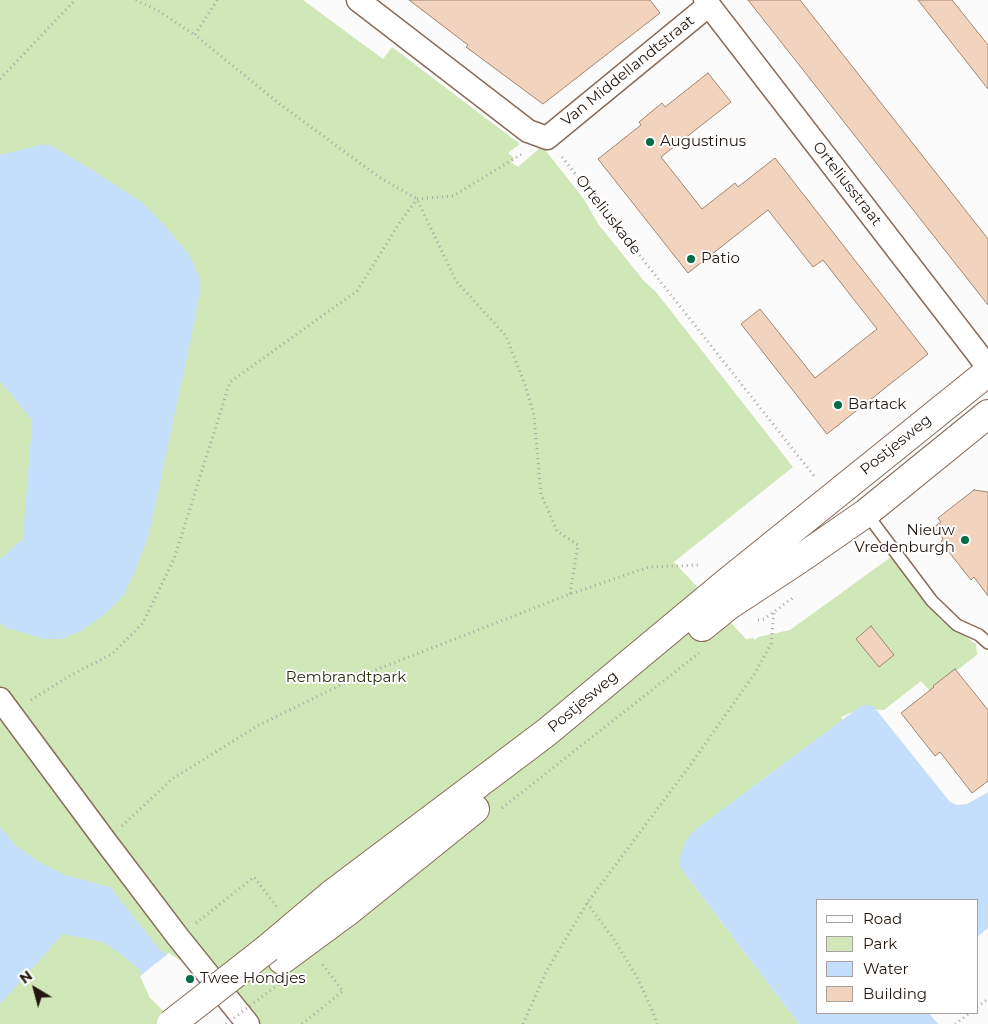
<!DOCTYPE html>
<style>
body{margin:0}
#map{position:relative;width:988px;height:1024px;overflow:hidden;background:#fbfbfb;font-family:Montserrat,sans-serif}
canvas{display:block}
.legend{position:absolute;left:816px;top:899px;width:162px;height:115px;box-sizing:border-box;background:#fff;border:1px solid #a7a29f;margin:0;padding:6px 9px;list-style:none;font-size:15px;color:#22170f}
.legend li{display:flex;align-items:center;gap:10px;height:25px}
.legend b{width:25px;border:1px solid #a7a29f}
.north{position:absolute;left:10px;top:964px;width:50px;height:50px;-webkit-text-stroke:4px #fff;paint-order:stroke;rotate:323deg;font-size:14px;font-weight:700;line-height:20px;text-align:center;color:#22170f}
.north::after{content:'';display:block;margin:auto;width:18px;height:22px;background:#22170f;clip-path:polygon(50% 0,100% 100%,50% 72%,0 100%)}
</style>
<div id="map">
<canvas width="988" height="1024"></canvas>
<ul class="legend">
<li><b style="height:6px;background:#fff"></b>Road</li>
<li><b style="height:14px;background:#d0e7b7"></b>Park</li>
<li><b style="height:14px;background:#c5defb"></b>Water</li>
<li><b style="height:14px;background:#f2d3bd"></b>Building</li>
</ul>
<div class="north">N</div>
</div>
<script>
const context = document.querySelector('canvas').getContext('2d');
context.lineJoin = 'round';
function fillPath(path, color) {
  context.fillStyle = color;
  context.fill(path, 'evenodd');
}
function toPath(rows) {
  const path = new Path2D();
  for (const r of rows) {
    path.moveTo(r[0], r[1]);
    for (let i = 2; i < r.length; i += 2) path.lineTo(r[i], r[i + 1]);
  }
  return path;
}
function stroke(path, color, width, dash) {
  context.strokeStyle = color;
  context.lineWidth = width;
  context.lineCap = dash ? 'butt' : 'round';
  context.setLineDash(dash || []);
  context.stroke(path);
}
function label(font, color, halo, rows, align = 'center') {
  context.font = font + ' Montserrat,sans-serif';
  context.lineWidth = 4;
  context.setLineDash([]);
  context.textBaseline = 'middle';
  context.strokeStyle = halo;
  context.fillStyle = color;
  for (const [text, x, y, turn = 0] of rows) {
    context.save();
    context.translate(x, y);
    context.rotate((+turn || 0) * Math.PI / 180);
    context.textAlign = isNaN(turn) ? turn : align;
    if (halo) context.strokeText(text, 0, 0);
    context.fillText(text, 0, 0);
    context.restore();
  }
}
fillPath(toPath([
 [0,0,303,0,383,59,392,47,520,144,508,153,514,158,511,162,518,167,542,146,583,198,599,225,644,281,656,292,793,467,674,562,746,639,753,638,755,640,758,637,790,630,891,557,940,619,976,644,977,655,930,691,921,681,884,710,861,709,841,717,843,720,755,785,702,827,688,878,799,1024,0,1024]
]), '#d0e7b7');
fillPath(toPath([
 [40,145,50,145,81,163,142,202,166,227,190,256,199,277,200,289,195,319,149,534,135,571,123,596,104,615,81,631,62,639,44,639,7,628,0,623,0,559,23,539,32,422,31,419,0,381,0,155],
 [870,705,874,707,950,802,957,805,967,804,988,792,988,928,977,937,977,900,817,900,817,1013,929,1013,938,1024,799,1024,685,874,680,867,680,857,686,840,696,829,861,706],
 [0,827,15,845,38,861,65,875,110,887,160,950,188,969,152,996,139,969,120,954,103,942,63,934,0,1004]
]), '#c5defb');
fillPath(toPath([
 [169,953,190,967,233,1024,177,1024,150,998,140,976]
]), '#fbfbfb');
const building = toPath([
 [409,0,650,0,660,13,543,104,466,47,468,45,409,0],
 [748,0,800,0,988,239,988,305,748,0],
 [918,0,952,0,988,45,988,89,918,0],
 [708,73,731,102,661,157,702,209,735,183,738,187,775,158,928,354,827,434,741,324,760,309,815,378,877,329,823,260,813,267,768,210,688,273,598,159,641,125,639,122,662,103,665,107,708,73],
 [974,490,988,492,988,596,974,577,971,580,941,542,943,539,934,527,941,522,938,518,974,490],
 [871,626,894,655,879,667,856,639,871,626],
 [955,669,988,710,988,781,972,793,940,752,935,756,901,713,934,687,933,686,955,669]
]);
fillPath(building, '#f2d3bd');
stroke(building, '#a28571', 1);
const lane = toPath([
 [866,513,932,601,957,625,979,635,988,643]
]);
const street = toPath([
 [358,0,528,131,547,138,709,5],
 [705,0,988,367],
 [0,699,106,842,178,937,248,1024]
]);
const secondary = toPath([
 [702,627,728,606,801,558,866,513,988,414],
 [268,948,332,894,547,732,726,583,988,372],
 [282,960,347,912,475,809]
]);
stroke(lane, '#886c59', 14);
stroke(street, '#886c59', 25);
stroke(secondary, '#886c59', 30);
stroke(toPath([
 [136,0,157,10,195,35],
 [217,0,195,35,281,105,379,177,417,199,456,281,506,336,525,385,534,415,541,494,557,531,578,545,570,594],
 [0,79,75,0],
 [562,157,814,476],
 [758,620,764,619,794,597],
 [31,700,73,674,112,654,143,623,174,559,230,382,357,291,400,222,417,199,453,196,522,154],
 [502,808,699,653],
 [122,826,172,779,259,725,355,678,570,594,649,567,701,565],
 [587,903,613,938,637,977,653,1012,657,1024],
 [196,923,254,877,277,907],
 [977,1007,988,999],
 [302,1024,343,991,322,964],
 [523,1024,546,972,587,903,691,764,755,673,771,644,774,613],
 [955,1024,970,1013]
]), '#aaa6a3', 3, [1, 4]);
stroke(lane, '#fff', 11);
stroke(street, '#fff', 22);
stroke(secondary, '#fff', 28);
const secondaryBridge = toPath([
 [171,1024,268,948]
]);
stroke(secondaryBridge, '#886c59', 30, []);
stroke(toPath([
 [226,1024,292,974]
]), '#aaa6a3', 3, [1, 4]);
stroke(secondaryBridge, '#fff', 28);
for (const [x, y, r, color] of [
 [650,142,5,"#016d44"],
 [691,259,5,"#016d44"],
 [838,405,5,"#016d44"],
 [965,540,5,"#016d44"],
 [190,979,5,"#016d44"]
]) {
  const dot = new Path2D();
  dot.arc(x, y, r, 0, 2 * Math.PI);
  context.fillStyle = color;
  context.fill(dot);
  stroke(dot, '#fff', 2);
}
label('15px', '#22170f', '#fff', [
 ["Van Middellandtstraat",628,71,-39],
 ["Orteliusstraat",847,184,52],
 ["Orteliuskade",608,215,52],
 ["Postjesweg",896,445,-39],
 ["Postjesweg",583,702,-40]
]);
label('15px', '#22170f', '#fff', [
 ["Augustinus",660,142],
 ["Patio",701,259],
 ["Bartack",848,405],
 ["Nieuw",955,531,"right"],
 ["Vredenburgh",955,548,"right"],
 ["Twee Hondjes",200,979]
], 'left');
label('15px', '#23330a', '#fff', [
 ["Rembrandtpark",346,678]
]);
</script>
